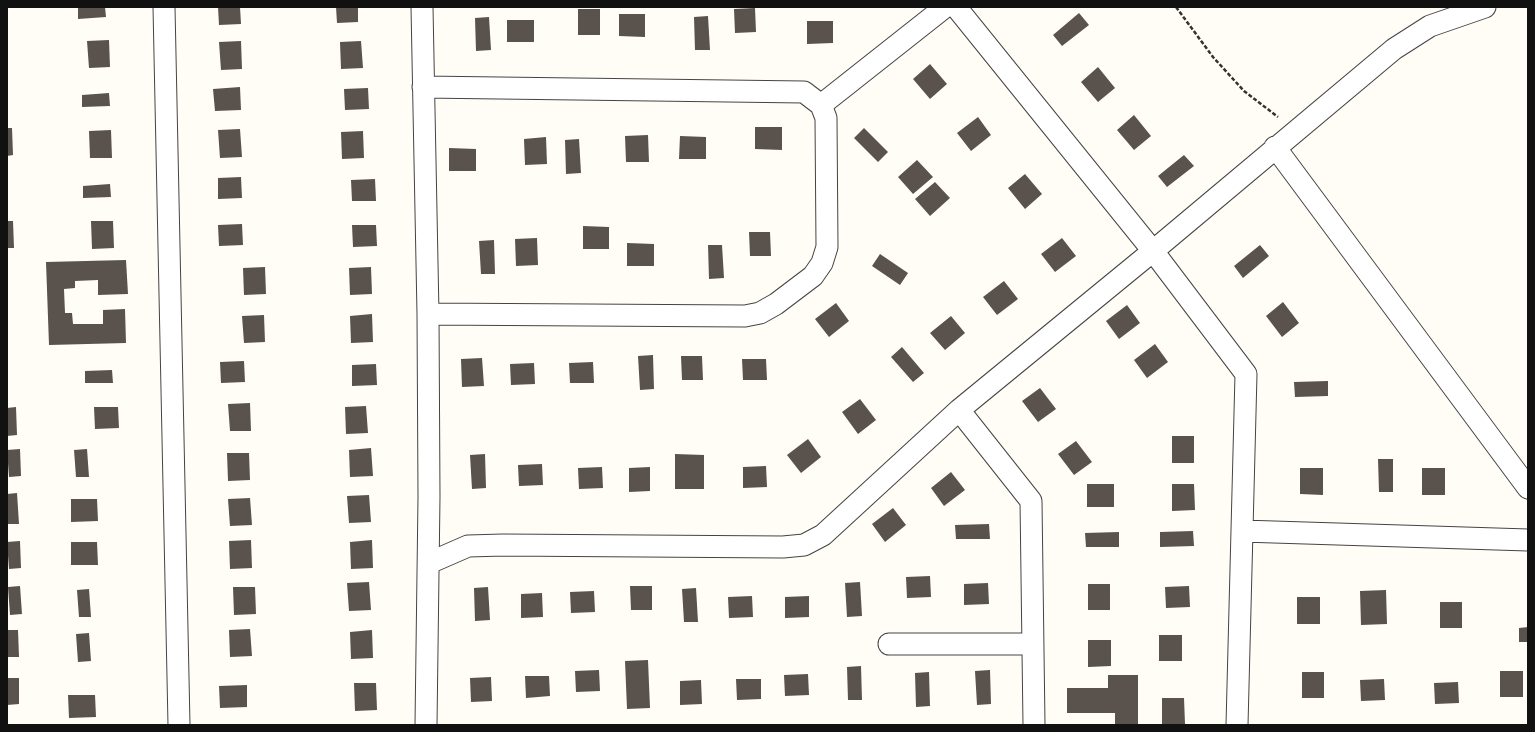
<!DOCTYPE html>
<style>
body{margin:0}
#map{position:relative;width:1535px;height:732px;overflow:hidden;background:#fffdf5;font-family:"Source Serif 4",serif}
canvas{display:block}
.frame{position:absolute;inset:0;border:8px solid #111;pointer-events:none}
</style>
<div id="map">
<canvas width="1535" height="732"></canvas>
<div class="frame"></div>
</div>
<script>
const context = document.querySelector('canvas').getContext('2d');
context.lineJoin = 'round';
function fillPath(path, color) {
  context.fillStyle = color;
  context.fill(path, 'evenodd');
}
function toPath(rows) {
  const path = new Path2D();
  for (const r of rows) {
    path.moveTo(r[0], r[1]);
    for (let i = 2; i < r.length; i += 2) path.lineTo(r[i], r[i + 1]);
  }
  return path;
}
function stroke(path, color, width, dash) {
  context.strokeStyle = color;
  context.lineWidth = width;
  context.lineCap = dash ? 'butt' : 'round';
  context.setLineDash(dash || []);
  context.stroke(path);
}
fillPath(toPath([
 [78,7,105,7,106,17,78,19],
 [218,7,240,7,241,24,219,25],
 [336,7,358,7,358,22,337,23],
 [755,8,756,32,735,33,734,9],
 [578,9,600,9,600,35,578,35],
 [1079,13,1089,25,1062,46,1053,35],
 [619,14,645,14,645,37,619,36],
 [708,16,710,50,695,50,694,17],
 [489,17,491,50,476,51,475,18],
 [507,20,534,20,534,42,507,42],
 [807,21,833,21,833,43,807,44],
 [109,40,110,67,89,68,87,41],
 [241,41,242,69,221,70,219,42],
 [361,41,363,68,341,69,340,42],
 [930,64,947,84,930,99,913,79],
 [1098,67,1115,88,1098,102,1081,82],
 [240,87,241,110,215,111,213,89],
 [368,88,369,109,345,110,344,89],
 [109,93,110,106,82,107,82,95],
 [1134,115,1151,136,1134,150,1117,130],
 [978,117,991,135,971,151,957,133],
 [755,127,782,127,782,150,755,149],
 [7,128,12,128,13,155,7,156],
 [864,128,888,152,878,162,854,138],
 [240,129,242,157,220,158,218,130],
 [111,130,112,158,90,158,89,131],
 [363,131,364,158,342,159,341,132],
 [648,135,649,162,626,162,625,136],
 [680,136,706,137,706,159,679,159],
 [546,137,547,164,525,165,524,139],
 [579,139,581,173,566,174,565,140],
 [449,148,476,149,476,171,449,171],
 [1184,155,1194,166,1167,187,1158,176],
 [917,160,933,177,913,194,898,177],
 [1025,174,1042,194,1025,209,1008,188],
 [241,177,242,198,218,199,218,178],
 [375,179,376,201,352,201,351,180],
 [935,182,950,198,930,216,915,199],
 [110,184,111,197,83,198,83,186],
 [7,221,13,221,14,248,7,248],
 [91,221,113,221,114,248,92,249],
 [242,224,243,245,219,246,218,225],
 [352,225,376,225,377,246,353,247],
 [583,226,609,227,609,249,583,249],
 [749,232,770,232,771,256,750,256],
 [537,238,538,265,516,266,515,239],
 [1062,238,1076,256,1055,272,1041,254],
 [494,240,495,274,481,274,479,241],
 [627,243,654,244,654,266,627,266],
 [708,245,722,245,724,278,709,279],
 [1260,245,1269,256,1243,278,1234,266],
 [880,254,908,273,900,285,872,266],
 [126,260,128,294,98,295,98,280,75,281,75,288,64,289,65,313,72,313,73,324,103,324,103,310,125,309,126,343,49,345,46,262],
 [265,267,266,294,244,295,243,268],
 [371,267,372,294,350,295,349,268],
 [1004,281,1018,299,997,315,983,297],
 [1283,302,1299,323,1282,337,1266,316],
 [836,303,849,321,829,337,815,319],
 [1127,305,1140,323,1119,339,1106,321],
 [372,314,373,342,351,343,350,316],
 [264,315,265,342,244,343,242,316],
 [951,316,965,333,945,350,930,333],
 [1155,344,1168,362,1147,378,1134,360],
 [902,347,924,373,913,382,891,357],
 [653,355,654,389,640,390,638,356],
 [681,356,702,356,703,380,682,380],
 [482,358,484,386,462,387,461,359],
 [742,359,766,359,767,380,743,380],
 [244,361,245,382,221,383,220,362],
 [593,362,594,383,570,383,569,363],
 [534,363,535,384,511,385,510,364],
 [376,364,377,385,352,386,352,365],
 [112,370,113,383,85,383,85,371],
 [1328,381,1328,396,1295,397,1294,382],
 [1040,388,1056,409,1038,422,1022,401],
 [860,399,876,420,858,434,842,412],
 [250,403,251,431,230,431,228,404],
 [366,406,368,433,346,434,345,407],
 [16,407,17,435,7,436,7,408],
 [94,407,118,407,119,428,95,429],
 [1172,436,1194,436,1194,463,1172,463],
 [808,439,821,457,801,473,787,455],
 [1076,441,1092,462,1074,475,1058,454],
 [371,448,373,476,350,477,349,450],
 [20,449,21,476,9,477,7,450],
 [87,449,89,477,76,477,74,450],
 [227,453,249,453,250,480,228,481],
 [485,454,486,488,472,489,470,455],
 [675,454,704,455,704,489,675,489],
 [1378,459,1393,459,1393,492,1379,492],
 [542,464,543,485,519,486,518,465],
 [766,466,767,487,743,488,743,467],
 [602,467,603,488,579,489,578,468],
 [650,467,650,491,629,492,629,468],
 [1300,468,1323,468,1323,495,1300,494],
 [1422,468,1445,468,1445,495,1422,495],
 [951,472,965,490,944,506,931,488],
 [1087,484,1114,484,1114,507,1087,507],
 [1172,484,1194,484,1195,510,1172,511],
 [17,493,19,524,7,524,7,494],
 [369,495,371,522,349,523,347,496],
 [250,498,252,525,230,526,228,499],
 [71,499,97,499,98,521,71,522],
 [893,508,906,525,885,542,872,524],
 [989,524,990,539,956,539,955,525],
 [1193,531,1194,546,1160,547,1160,532],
 [1119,532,1119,547,1086,547,1085,533],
 [251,540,252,568,230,569,229,541],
 [372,540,373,568,351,569,350,542],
 [20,541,21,568,9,569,7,542],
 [71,542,97,542,98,565,71,565],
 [930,576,931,597,907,598,906,577],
 [369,582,371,610,349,611,347,583],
 [860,582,862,616,847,617,845,583],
 [988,583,989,604,964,605,964,584],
 [1088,584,1110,584,1110,610,1088,610],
 [20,586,22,614,10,615,8,587],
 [630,586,652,586,652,610,631,610],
 [1189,586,1190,607,1166,608,1165,587],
 [233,587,255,587,256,614,234,615],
 [488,587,490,620,475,621,474,588],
 [696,588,698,622,684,622,682,589],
 [89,589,91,617,79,617,77,590],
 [1386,590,1387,624,1361,625,1360,591],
 [594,591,595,612,571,613,570,592],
 [542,593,543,617,521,618,521,594],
 [752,596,753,617,729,618,728,597],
 [809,596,809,617,785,618,785,597],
 [1297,597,1320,597,1320,624,1297,624],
 [1440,602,1462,602,1462,628,1440,628],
 [1528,627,1528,642,1519,642,1519,628],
 [250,629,252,656,230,657,229,630],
 [7,630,18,630,19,657,7,657],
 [372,630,373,658,351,659,350,632],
 [89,633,91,661,78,662,76,634],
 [1159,635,1182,635,1182,661,1159,661],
 [1088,640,1111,640,1111,666,1088,667],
 [648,660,650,708,627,709,625,661],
 [861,666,862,700,848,700,847,667],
 [599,670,600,691,576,692,575,671],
 [990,670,991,704,977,705,975,671],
 [1500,671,1523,671,1523,697,1500,697],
 [929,672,930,706,916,707,915,673],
 [1302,672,1324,672,1324,698,1302,698],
 [808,674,809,695,785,696,784,675],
 [1108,675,1138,675,1138,725,1115,725,1115,713,1067,713,1067,688,1108,688],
 [525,676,549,676,550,696,526,698],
 [491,677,492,701,471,702,470,678],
 [7,678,19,678,19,704,7,705],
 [736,679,761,679,761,699,737,700],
 [1384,679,1385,700,1361,701,1360,680],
 [701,680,702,704,680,705,680,681],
 [1458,682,1459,703,1435,704,1434,683],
 [354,683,376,683,377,710,355,711],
 [247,685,247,707,220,708,219,686],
 [68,695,95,695,96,717,69,718],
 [1162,698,1184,698,1185,724,1162,724]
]), '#5a524d');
const minor = toPath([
 [164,7,179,725],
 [422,7,428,314,429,497,426,725],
 [956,7,1153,251,1246,374,1237,725],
 [423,87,804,92,821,105,826,118,827,247,822,263,813,276,776,304,760,313,745,316,428,314],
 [821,105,945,7],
 [1275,147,1528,488],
 [959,410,1031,501,1034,725],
 [1242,531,1528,540],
 [429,563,468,546,503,545,783,547,804,545,823,535,959,410,1153,251,1394,49,1430,26,1485,7],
 [889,644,1032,644]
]);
stroke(minor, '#444', 23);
stroke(toPath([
 [1176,7,1213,57,1244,91,1278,117]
]), '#333', 2.5, [4, 2]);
stroke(minor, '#fff', 21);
</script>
